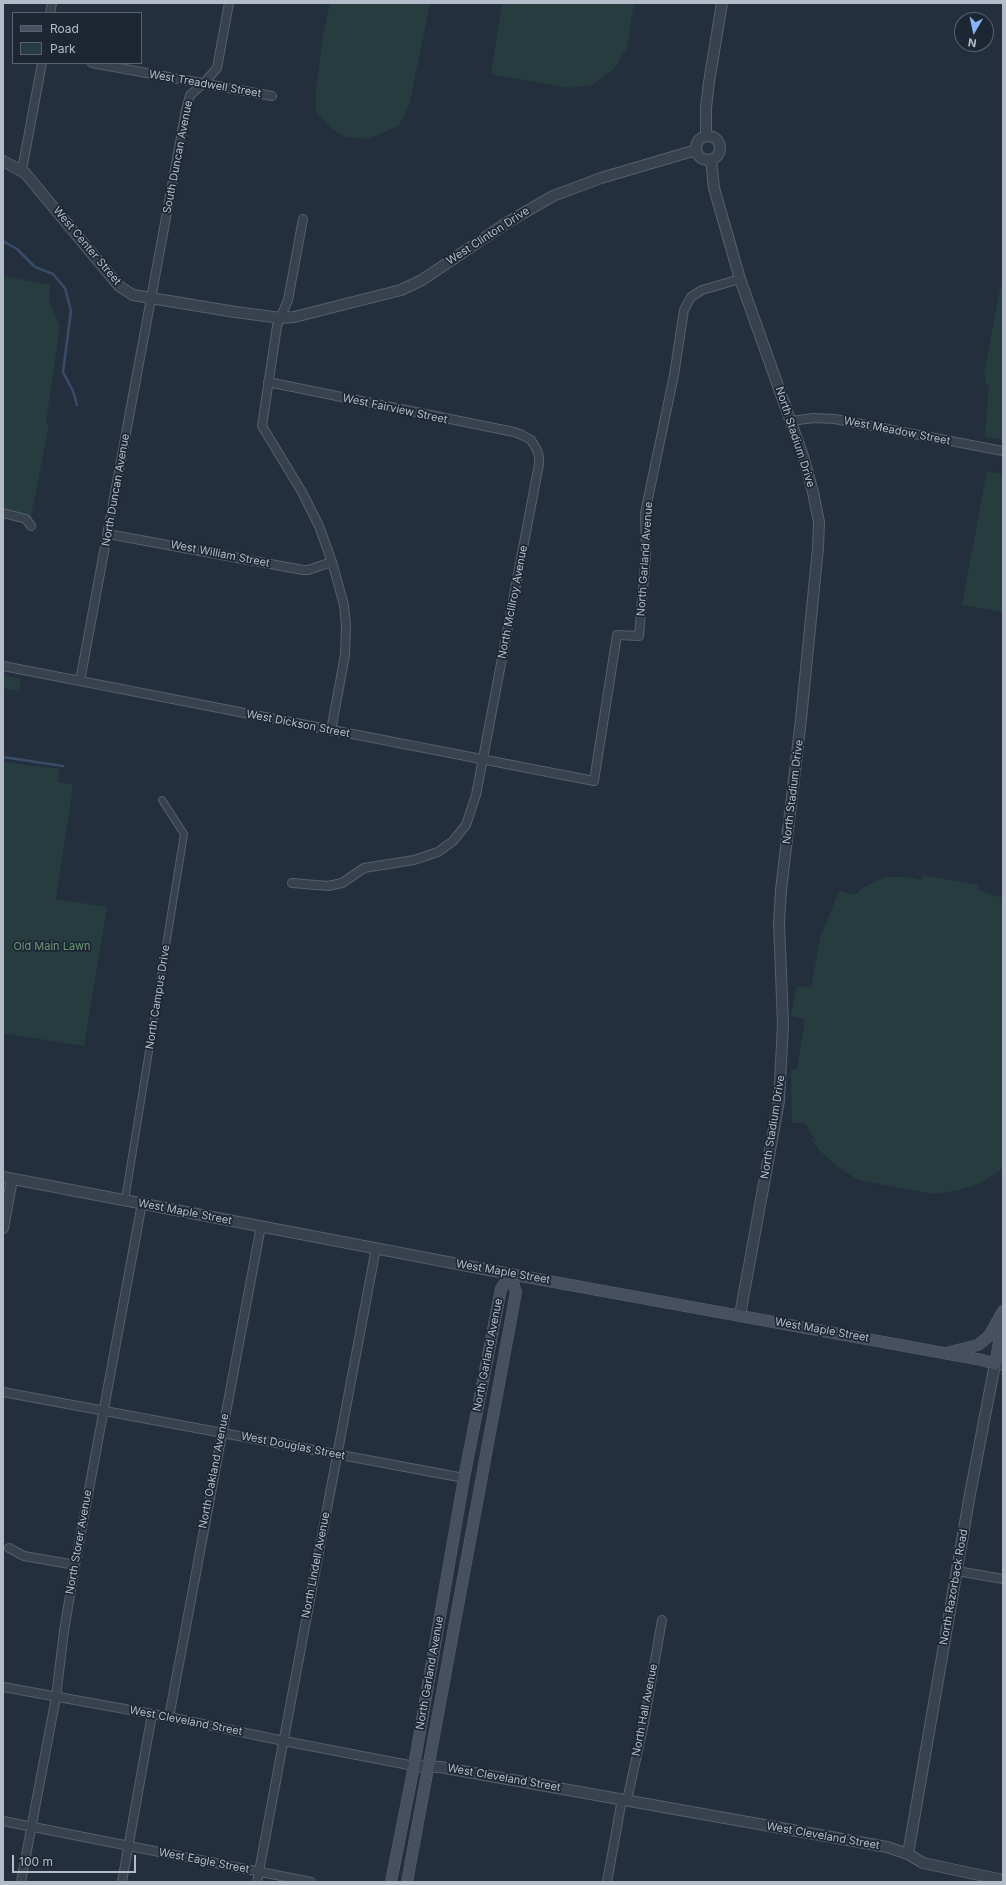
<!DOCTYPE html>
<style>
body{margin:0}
#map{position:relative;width:1006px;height:1885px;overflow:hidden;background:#242f3e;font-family:Inter,sans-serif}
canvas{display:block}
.frame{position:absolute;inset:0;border:4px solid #b4bcc9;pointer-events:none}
.legend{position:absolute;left:12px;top:12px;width:130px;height:52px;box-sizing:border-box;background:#1d2633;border:1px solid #59626f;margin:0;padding:5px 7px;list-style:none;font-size:12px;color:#b4bcc9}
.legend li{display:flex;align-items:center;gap:8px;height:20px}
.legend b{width:20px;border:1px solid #59626f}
.north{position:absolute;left:954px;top:12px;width:40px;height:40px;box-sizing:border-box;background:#1d2633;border:1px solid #59626f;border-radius:50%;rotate:189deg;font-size:11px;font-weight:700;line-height:16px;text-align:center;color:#b4bcc9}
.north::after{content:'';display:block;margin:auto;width:14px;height:18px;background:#8ab4f8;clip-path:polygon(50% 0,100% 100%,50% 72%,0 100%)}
.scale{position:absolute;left:12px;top:1855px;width:124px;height:18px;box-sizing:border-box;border:2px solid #b4bcc9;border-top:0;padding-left:5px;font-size:12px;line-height:14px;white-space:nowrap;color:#b4bcc9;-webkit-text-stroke:3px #1d2633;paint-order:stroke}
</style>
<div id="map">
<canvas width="1006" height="1885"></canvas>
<div class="frame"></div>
<ul class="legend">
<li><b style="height:5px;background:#465061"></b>Road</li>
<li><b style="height:11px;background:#263c3f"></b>Park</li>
</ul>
<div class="north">N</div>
<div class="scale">100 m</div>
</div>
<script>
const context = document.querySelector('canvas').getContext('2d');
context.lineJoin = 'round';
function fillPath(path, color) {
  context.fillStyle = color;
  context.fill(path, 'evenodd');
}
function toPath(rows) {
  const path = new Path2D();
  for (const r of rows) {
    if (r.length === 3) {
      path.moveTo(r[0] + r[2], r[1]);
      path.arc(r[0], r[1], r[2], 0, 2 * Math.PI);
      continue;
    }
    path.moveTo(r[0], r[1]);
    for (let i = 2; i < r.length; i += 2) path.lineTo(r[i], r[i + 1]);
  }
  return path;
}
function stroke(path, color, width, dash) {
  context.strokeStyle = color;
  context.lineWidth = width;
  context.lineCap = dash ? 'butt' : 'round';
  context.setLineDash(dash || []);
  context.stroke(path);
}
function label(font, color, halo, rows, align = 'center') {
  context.font = font + ' Inter,sans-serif';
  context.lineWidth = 3.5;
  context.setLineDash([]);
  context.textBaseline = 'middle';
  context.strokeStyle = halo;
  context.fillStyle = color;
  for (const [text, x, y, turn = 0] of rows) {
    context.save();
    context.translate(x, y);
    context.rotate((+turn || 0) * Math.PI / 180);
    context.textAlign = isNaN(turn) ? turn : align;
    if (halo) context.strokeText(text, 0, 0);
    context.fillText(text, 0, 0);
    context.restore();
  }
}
fillPath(toPath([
 [330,3,430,3,410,102,399,126,368,139,346,137,331,128,316,111,316,90,323,36],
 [502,3,634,3,627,47,614,69,592,85,568,88,491,74],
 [1003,273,1003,440,985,436,989,385,985,382,986,375,984,374],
 [3,276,50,285,49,301,60,326,46,423,49,424,30,522,3,513],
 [987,471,1003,474,1003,612,962,605],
 [3,675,21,679,19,691,3,688],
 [3,762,60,769,58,782,73,785,56,899,107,907,84,1046,3,1033],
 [922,875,978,885,977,890,1003,898,1003,1168,982,1183,959,1190,934,1194,858,1180,838,1167,823,1154,809,1137,816,1141,805,1123,792,1123,791,1070,797,1069,805,1019,791,1016,797,986,811,988,820,938,839,891,855,895,864,887,885,877,907,877,921,880]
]), '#263c3f');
stroke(toPath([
 [3,241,17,249,35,267,53,274,65,288,71,311,63,372,73,391,77,405],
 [3,757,63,766]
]), '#394c67', 2.5);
const pedestrian = toPath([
 [125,1200,184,834,162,800]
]);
const minor = toPath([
 [50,13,52,3],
 [92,63,272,96],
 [22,170,42,63],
 [303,219,288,300,277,326,262,426,302,492,319,526,332,562,344,605,346,625,345,655,331,731],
 [268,382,514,432,522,435,531,440,537,450,539,457,539,464,476,795,466,825,453,841,438,852,414,860,364,868,342,883,328,886,292,883],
 [791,421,814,418,835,419,1003,451],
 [3,513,26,519,31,526],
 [108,534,303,570,308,570,332,562],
 [3,666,594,781,617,635,639,636,646,554,645,513,674,375,684,310,691,297,702,290,740,279],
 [80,681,186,110,190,95,204,83,217,68,229,3],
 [995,1364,1003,1366],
 [3,1392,464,1478],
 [9,1548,24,1556,75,1565],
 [957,1571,1003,1579],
 [3,1687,169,1717,284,1741,414,1766],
 [169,1717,261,1226],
 [627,1800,644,1723,662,1620],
 [3,1821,311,1882],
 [21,1882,56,1697,64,1631,75,1565,142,1203],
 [122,1882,152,1714],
 [257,1882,376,1248],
 [607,1882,622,1799]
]);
const tertiary = toPath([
 [708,148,12],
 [706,136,706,108,709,82,722,3],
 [711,160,714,188,740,279,803,456,813,492,819,522,818,548,801,719,781,890,779,923,783,1024,779,1101,740,1315],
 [3,161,25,173,119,286,133,295,235,312,281,318,294,317,401,290,422,280,508,222,553,196,601,178,696,150],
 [3,1177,510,1274],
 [3,1228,12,1179],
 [414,1766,440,1767,887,1847,908,1854,923,1863,1003,1880],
 [908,1854,970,1494,995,1364]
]);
const secondary = toPath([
 [510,1274,982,1360,995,1364,1003,1320],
 [950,1352,978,1345,989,1336,1003,1311],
 [391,1882,414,1766,464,1478,501,1289,510,1274],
 [407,1882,516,1292,510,1274]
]);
stroke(pedestrian, '#565f6c', 8);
stroke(minor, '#565f6c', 10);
stroke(tertiary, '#565f6c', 12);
stroke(secondary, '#565f6c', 12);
stroke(pedestrian, '#38414e', 6);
stroke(minor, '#38414e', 8);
stroke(tertiary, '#38414e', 10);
stroke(secondary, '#465061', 11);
label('11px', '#b4bcc9', '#1d2633', [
 ["West Treadwell Street",205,84,10],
 ["South Duncan Avenue",178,157,-79],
 ["West Clinton Drive",488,236,-33],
 ["West Center Street",87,246,50],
 ["West Fairview Street",395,409,12],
 ["West Meadow Street",897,431,11],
 ["North Stadium Drive",795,437,72],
 ["North Duncan Avenue",116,490,-80],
 ["West William Street",220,554,11],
 ["North Garland Avenue",645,559,-86],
 ["North McIilroy Avenue",513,602,-79],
 ["West Dickson Street",298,724,11],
 ["North Stadium Drive",793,792,-83],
 ["North Campus Drive",158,997,-81],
 ["North Stadium Drive",773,1127,-81],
 ["West Maple Street",185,1212,11],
 ["West Maple Street",503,1272,10],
 ["West Maple Street",822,1330,10],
 ["North Garland Avenue",488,1355,-79],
 ["West Douglas Street",293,1446,11],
 ["North Oakland Avenue",214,1471,-79],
 ["North Storer Avenue",79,1542,-80],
 ["North Lindell Avenue",316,1565,-79],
 ["North Razorback Road",954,1587,-80],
 ["North Garland Avenue",430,1673,-80],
 ["North Hall Avenue",645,1710,-79],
 ["West Cleveland Street",186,1721,11],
 ["West Cleveland Street",504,1778,10],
 ["West Cleveland Street",823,1836,10],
 ["West Eagle Street",204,1861,11]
]);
label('11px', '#6b9a76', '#1d2633', [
 ["Old Main Lawn",52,947]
]);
</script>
